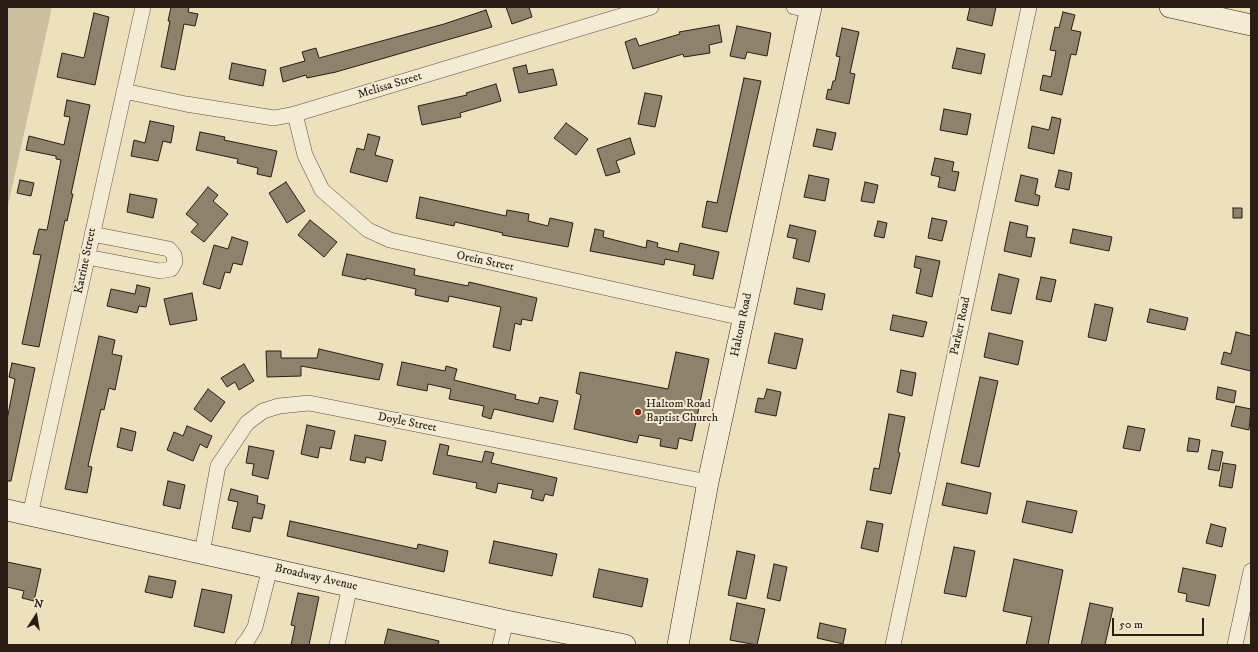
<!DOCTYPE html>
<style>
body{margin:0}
#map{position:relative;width:1258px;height:652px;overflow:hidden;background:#ede0bc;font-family:"IM FELL DW Pica",serif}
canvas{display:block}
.frame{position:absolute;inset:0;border:8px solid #291d15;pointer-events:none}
.north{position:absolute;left:16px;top:596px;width:40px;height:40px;-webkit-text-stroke:3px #f3ebd3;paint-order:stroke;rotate:12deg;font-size:11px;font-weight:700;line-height:16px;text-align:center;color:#291d15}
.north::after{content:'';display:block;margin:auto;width:14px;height:18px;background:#291d15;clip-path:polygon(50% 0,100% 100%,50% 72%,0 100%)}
.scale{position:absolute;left:1112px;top:618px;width:92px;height:18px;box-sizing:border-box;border:2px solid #291d15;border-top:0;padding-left:5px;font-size:12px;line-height:14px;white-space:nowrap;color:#291d15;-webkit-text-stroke:3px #f3ebd3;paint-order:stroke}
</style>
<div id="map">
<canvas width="1258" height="652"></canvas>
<div class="frame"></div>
<div class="north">N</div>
<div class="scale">50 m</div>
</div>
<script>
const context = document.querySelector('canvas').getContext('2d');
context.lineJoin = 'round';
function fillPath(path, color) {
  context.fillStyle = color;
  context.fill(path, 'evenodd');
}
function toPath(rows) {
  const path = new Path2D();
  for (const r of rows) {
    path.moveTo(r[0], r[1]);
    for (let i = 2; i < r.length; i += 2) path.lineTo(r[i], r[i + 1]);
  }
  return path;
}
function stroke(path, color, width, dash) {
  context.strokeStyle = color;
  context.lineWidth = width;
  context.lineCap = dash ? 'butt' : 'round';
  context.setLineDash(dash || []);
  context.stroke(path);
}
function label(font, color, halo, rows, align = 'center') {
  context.font = font + ' "IM FELL DW Pica",serif';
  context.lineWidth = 4;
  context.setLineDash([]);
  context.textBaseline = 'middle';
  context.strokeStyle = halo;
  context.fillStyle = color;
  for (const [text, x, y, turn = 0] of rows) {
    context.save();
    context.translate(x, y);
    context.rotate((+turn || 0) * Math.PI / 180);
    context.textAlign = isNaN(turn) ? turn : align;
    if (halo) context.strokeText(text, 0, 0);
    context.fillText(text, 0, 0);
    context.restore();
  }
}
fillPath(toPath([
 [7,7,52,7,7,210]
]), '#ccbfa0');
const building = toPath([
 [171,7,189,7,188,12,198,14,195,26,184,24,175,70,161,67,170,21,168,21,171,7],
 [506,7,529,7,532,17,512,24,506,7],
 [970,7,996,7,992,26,967,20,970,7],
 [486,10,492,27,336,72,307,78,306,75,283,82,280,68,305,61,302,52,316,48,319,58,444,24,486,10],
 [1063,12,1075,15,1071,30,1081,32,1076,55,1071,54,1062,95,1040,90,1043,75,1051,77,1056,51,1050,50,1055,27,1059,28,1063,12],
 [94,13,109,17,95,85,57,77,62,53,84,58,94,13],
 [719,25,722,42,709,45,710,53,684,57,683,54,633,69,625,42,636,38,639,46,680,34,679,32,719,25],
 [737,26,771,33,767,56,747,52,745,59,730,56,737,26],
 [842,28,859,32,850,73,855,74,849,104,826,99,828,89,831,90,833,81,835,81,840,57,836,56,842,28],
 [957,48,985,54,981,74,952,68,957,48],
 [232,63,266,70,263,86,229,79,232,63],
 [526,65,528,74,553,69,557,85,519,93,513,68,526,65],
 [744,78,761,81,727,232,702,227,707,201,717,203,744,78],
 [496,84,501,101,460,113,461,117,422,125,418,106,467,95,466,93,496,84],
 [645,93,662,96,655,127,638,124,645,93],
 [67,100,90,105,71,194,73,194,67,221,65,220,39,347,22,344,41,255,33,254,39,229,47,230,61,160,56,159,56,156,26,150,29,136,64,145,70,117,64,116,67,100],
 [944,109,971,114,967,135,940,130,944,109],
 [1052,117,1061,119,1054,154,1028,148,1032,126,1049,130,1052,117],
 [150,121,174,126,171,143,163,141,158,161,131,156,134,140,145,143,150,121],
 [566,123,588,139,576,155,554,138,566,123],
 [817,129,836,133,832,150,813,146,817,129],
 [200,132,225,137,224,140,277,151,271,177,257,174,258,168,237,163,238,159,196,150,200,132],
 [368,134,380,137,375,155,393,160,387,182,350,172,357,148,364,150,368,134],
 [630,138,635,154,616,161,620,172,606,176,597,149,630,138],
 [935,158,954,162,952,171,959,172,955,191,938,187,940,177,931,175,935,158],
 [1059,170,1072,173,1069,190,1055,187,1059,170],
 [809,175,829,179,825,201,804,197,809,175],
 [1021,175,1038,179,1035,194,1040,196,1038,206,1015,201,1021,175],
 [20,180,34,183,31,196,17,193,20,180],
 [286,182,305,211,287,223,269,193,286,182],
 [865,182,878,185,874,203,861,201,865,182],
 [208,187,218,195,213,201,228,214,204,242,191,232,198,224,186,214,208,187],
 [130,194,157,199,153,218,127,212,130,194],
 [420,197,506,216,507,210,529,214,528,221,548,226,550,218,573,223,568,247,502,235,503,233,455,222,454,226,416,218,420,197],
 [1233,208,1242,208,1242,218,1233,218,1233,208],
 [932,218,947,221,942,241,928,238,932,218],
 [310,220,337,242,324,257,298,235,310,220],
 [878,221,887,223,884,238,874,236,878,221],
 [1010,222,1028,226,1026,237,1035,238,1031,257,1004,251,1010,222],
 [790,225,816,231,809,262,793,258,797,239,787,237,790,225],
 [595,229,604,231,603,237,646,248,647,240,658,243,657,247,678,252,680,243,719,252,713,279,693,275,695,265,665,259,664,265,590,251,595,229],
 [1073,229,1112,237,1109,251,1070,243,1073,229],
 [232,237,248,242,242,265,233,263,230,273,225,272,220,289,203,284,214,245,228,249,232,237],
 [347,254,415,269,414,275,468,286,469,282,537,298,532,321,522,319,521,325,515,323,510,351,493,347,501,307,449,296,448,302,415,295,416,289,366,278,366,280,342,275,347,254],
 [916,256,940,261,932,297,916,293,921,269,914,267,916,256],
 [999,274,1019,279,1011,314,991,310,999,274],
 [1041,277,1056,280,1051,302,1036,299,1041,277],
 [137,285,150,288,146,307,139,306,137,313,107,306,111,289,135,294,137,285],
 [797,288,825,294,822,310,794,304,797,288],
 [192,293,197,320,170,325,164,299,192,293],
 [1095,304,1113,308,1106,341,1088,337,1095,304],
 [1150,309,1188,318,1185,330,1147,322,1150,309],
 [893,315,927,322,923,337,890,330,893,315],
 [1236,332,1251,336,1251,371,1221,364,1224,352,1231,354,1236,332],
 [775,333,803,339,796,369,768,363,775,333],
 [989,333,1023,341,1018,365,984,357,989,333],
 [99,336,115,340,112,354,122,356,115,390,109,388,104,410,101,409,88,466,92,467,87,493,65,489,99,336],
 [319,349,383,364,379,380,301,366,301,376,267,377,266,351,281,351,281,358,317,358,319,349],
 [676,352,709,359,692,441,679,438,677,449,660,446,661,439,639,435,637,443,574,429,581,395,576,393,580,372,668,389,676,352],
 [402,362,445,371,446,366,457,369,454,380,516,395,515,399,538,404,540,397,558,401,553,422,494,409,491,419,482,416,484,406,449,399,451,389,428,384,427,391,397,385,402,362],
 [12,363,35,368,11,481,7,481,7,420,15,379,9,377,12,363],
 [244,364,254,381,239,390,235,382,227,387,221,378,244,364],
 [901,370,916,373,912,396,897,392,901,370],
 [980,377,998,381,979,467,961,463,980,377],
 [1218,387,1236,391,1234,403,1216,399,1218,387],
 [208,389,225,402,211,422,194,409,208,389],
 [767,389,781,392,776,416,755,412,758,398,764,399,767,389],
 [1236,406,1251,409,1249,430,1231,426,1236,406],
 [889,414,905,417,898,452,900,453,891,494,870,490,874,468,879,469,889,414],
 [307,425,335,431,331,449,320,447,318,458,301,454,307,425],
 [187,426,212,436,207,448,200,444,193,461,167,450,174,432,183,436,187,426],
 [1128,426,1145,429,1140,451,1123,448,1128,426],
 [121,428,136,432,132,451,117,447,121,428],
 [355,435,386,441,382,461,366,457,365,463,350,460,355,435],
 [1189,438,1200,440,1198,452,1187,451,1189,438],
 [440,444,449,446,447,455,482,462,485,451,494,453,491,463,557,478,553,496,545,494,543,501,531,498,533,490,498,483,496,493,476,488,477,483,433,474,440,444],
 [249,446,274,451,268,479,252,475,254,464,246,463,249,446],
 [1212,450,1223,452,1219,471,1208,469,1212,450],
 [1223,463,1236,465,1232,488,1219,486,1223,463],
 [168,481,185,485,180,509,163,505,168,481],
 [947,483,991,493,987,514,942,505,947,483],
 [231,489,258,496,257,503,265,505,262,519,253,517,250,532,232,528,238,502,228,500,231,489],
 [1027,501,1077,511,1072,533,1022,522,1027,501],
 [290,521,417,549,418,544,448,551,444,572,287,536,290,521],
 [867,521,883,524,878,552,861,548,867,521],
 [1211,524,1226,528,1222,547,1206,543,1211,524],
 [494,541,557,554,552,576,489,563,494,541],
 [954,547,975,551,966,597,944,593,954,547],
 [737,551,755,555,746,599,728,595,737,551],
 [1014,559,1063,570,1048,645,1026,645,1032,617,1003,611,1014,559],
 [7,562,41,569,34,601,22,598,24,591,7,587,7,562],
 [774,564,787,567,780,601,767,598,774,564],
 [1183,568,1216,575,1209,606,1186,601,1187,594,1178,592,1183,568],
 [599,569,648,579,642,607,593,597,599,569],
 [149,576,176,581,172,598,145,592,149,576],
 [202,589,232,595,224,633,194,626,202,589],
 [298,593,319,597,309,645,291,645,295,626,291,625,298,593],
 [737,603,765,609,757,645,730,640,737,603],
 [1090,603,1113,608,1105,645,1081,645,1090,603],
 [820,623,846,629,843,644,817,638,820,623],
 [388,629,439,641,438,645,384,645,388,629]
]);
fillPath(building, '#8f826c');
stroke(building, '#291d15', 1);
const street = toPath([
 [794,7,810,10],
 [124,91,186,104,274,118,295,114,651,7],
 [295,114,305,155,322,190,368,230,390,240,743,318],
 [87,257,160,271,171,269,175,262,174,255,169,249,92,234],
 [30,515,143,7],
 [202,553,218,466,247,423,263,411,279,406,309,403,708,482],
 [243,645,248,639,255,627,270,568],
 [337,645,350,586],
 [500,645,506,621],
 [893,645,1029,7],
 [1235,645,1251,571]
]);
const secondary = toPath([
 [1170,7,1251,25],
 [7,510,506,621,625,645],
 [678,645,708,482,811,7]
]);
stroke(street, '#5a4e3f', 16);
stroke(secondary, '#291d15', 22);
stroke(street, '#f3ebd3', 15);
stroke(secondary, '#f3ebd3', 21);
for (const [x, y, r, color] of [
 [638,412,4,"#8f2418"]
]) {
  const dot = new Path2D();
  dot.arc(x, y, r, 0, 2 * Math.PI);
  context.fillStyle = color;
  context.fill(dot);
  stroke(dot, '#f3ebd3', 1.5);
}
label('12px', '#291d15', '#f3ebd3', [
 ["Melissa Street",390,86,-17],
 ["Katrine Street",86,261,-78],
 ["Orein Street",485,262,12],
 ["Haltom Road",742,325,-78],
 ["Parker Road",961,326,-78],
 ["Doyle Street",407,423,11],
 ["Broadway Avenue",316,578,13]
]);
label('12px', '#291d15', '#f3ebd3', [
 ["Haltom Road",646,405],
 ["Baptist Church",646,419]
], 'left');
</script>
